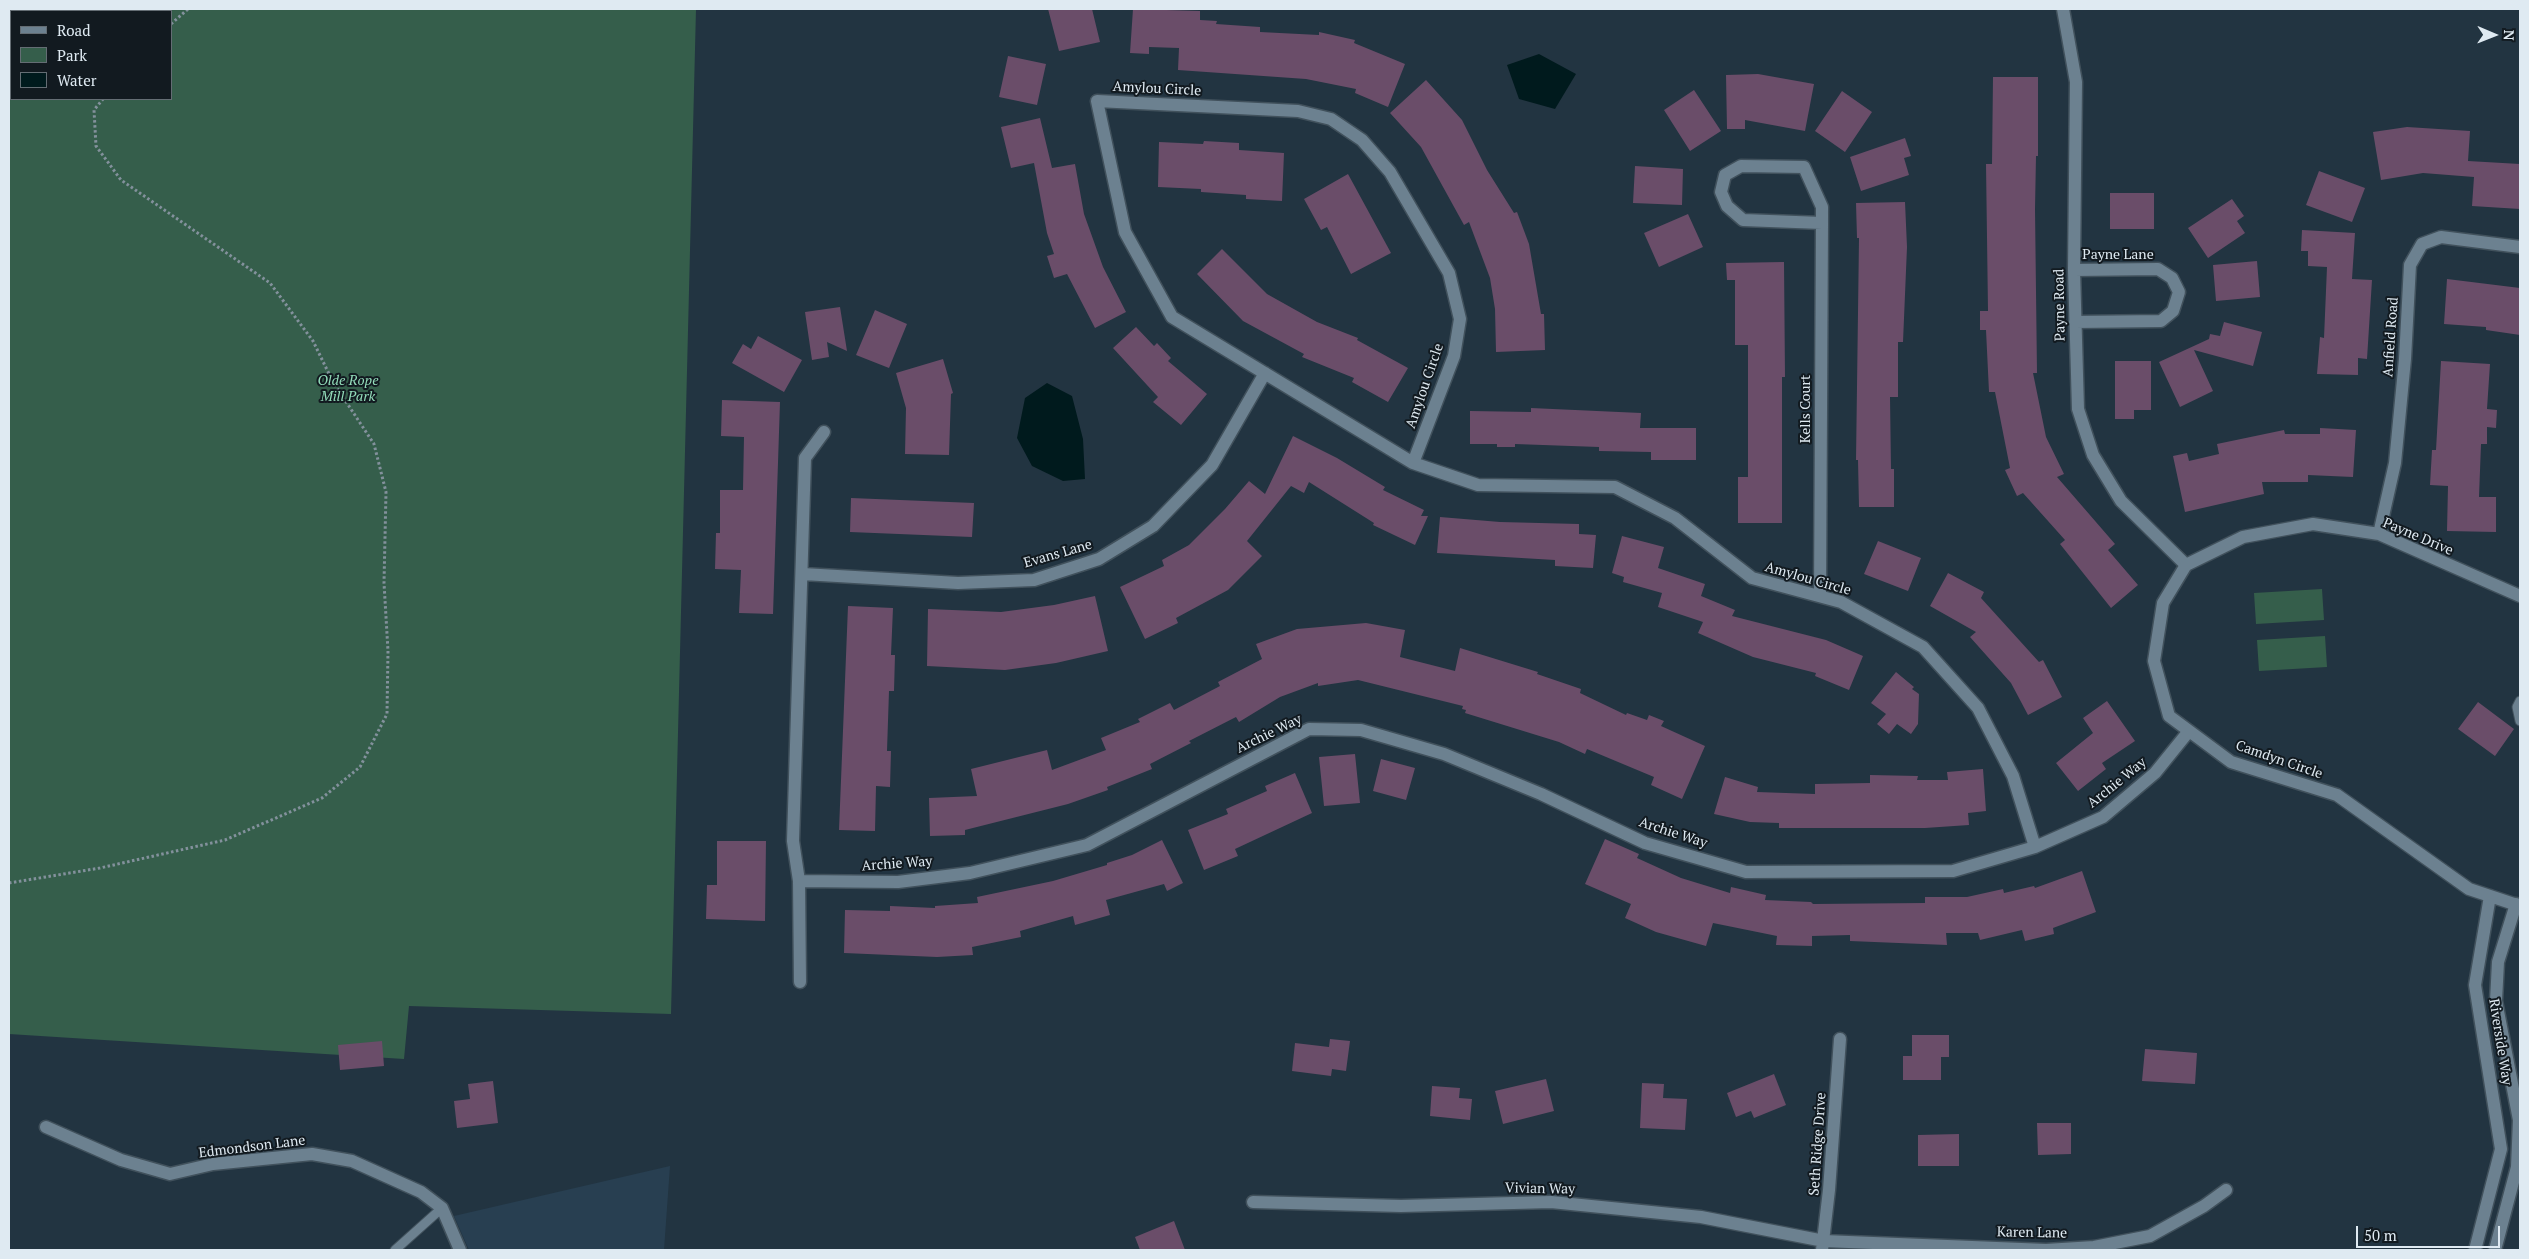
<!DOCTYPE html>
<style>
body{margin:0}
#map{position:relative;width:2529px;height:1259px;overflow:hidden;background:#223441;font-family:"PT Serif",serif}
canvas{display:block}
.frame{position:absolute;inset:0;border:10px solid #dfeaf2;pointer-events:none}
.legend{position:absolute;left:10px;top:10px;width:162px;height:90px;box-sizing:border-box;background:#121a20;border:1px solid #646d74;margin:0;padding:6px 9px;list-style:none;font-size:15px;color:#dfeaf2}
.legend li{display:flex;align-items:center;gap:10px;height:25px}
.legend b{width:25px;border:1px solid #646d74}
.north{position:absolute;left:2469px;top:10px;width:50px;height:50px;-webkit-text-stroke:4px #121a20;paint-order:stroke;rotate:91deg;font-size:14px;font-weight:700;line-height:20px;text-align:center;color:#dfeaf2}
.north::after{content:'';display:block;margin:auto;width:18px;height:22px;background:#dfeaf2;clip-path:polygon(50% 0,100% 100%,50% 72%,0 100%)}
.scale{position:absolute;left:2356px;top:1226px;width:144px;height:22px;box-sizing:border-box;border:2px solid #dfeaf2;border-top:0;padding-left:6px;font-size:15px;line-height:18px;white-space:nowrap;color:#dfeaf2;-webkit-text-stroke:4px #121a20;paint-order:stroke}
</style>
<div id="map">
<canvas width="2529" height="1259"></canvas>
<div class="frame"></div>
<ul class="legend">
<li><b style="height:6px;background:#6c8190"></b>Road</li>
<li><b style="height:14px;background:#355e4b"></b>Park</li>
<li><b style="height:14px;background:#001a1d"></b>Water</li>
</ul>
<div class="north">N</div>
<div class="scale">50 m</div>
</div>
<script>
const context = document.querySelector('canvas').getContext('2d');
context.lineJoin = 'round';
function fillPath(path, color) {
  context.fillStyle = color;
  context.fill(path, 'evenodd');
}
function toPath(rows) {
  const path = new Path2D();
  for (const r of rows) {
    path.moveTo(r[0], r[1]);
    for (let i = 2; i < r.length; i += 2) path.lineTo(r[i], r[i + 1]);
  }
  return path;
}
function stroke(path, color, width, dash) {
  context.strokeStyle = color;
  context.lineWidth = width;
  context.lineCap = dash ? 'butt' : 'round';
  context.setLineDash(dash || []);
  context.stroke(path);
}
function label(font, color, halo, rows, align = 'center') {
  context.font = font + ' "PT Serif",serif';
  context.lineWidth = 4;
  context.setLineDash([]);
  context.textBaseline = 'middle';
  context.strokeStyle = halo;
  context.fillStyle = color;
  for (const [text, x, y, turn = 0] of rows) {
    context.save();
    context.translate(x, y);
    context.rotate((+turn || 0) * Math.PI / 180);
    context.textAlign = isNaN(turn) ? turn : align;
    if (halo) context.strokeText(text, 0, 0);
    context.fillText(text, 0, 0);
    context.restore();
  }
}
fillPath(toPath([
 [670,1166,664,1250,469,1250,454,1216]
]), '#283f51');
fillPath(toPath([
 [9,9,696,9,671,1014,409,1006,404,1059,9,1034],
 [11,11,171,11,171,99,11,99],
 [2322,589,2324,620,2256,624,2254,593],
 [2325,636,2327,667,2259,671,2257,640]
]), '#355e4b');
fillPath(toPath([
 [1539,54,1576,74,1555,109,1519,99,1507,65],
 [1047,383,1072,396,1083,439,1085,479,1063,481,1032,466,1017,438,1025,398]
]), '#001a1d');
fillPath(toPath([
 [1048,9,1092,9,1100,42,1059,51],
 [1133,9,1200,11,1200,20,1217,21,1216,24,1260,27,1260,32,1319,35,1319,32,1355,40,1354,43,1405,64,1388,107,1355,93,1356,89,1306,79,1178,70,1179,48,1149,47,1149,54,1130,53],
 [1008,56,1046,64,1037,105,999,97],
 [1758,74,1814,84,1805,131,1745,120,1745,129,1727,129,1726,75],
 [1993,77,2038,77,2038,156,2036,156,2035,209,2037,373,2033,373,2046,437,2064,474,2057,477,2115,544,2108,550,2138,585,2111,608,2060,544,2065,540,2023,493,2017,496,2005,470,2010,468,1995,392,1989,392,1986,330,1980,330,1980,311,1988,311,1986,164,1992,164],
 [1426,80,1462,120,1487,170,1514,213,1517,212,1529,244,1541,314,1544,314,1545,350,1496,352,1495,309,1490,278,1469,222,1464,225,1421,147,1390,113],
 [1694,90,1721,131,1690,151,1664,110],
 [1842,91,1872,112,1845,152,1815,131],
 [1040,118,1052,168,1075,164,1084,214,1103,267,1126,312,1095,328,1067,274,1054,278,1047,256,1054,254,1047,233,1034,163,1011,168,1001,127],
 [2407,127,2470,131,2468,161,2520,164,2520,209,2472,206,2474,177,2423,173,2381,180,2373,132],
 [1905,138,1911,156,1904,158,1909,175,1861,191,1850,157],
 [1204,141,1239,143,1239,150,1284,153,1282,201,1246,199,1246,195,1201,192,1201,189,1158,187,1159,142,1203,144],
 [1635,166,1683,169,1682,205,1633,203],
 [2319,171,2365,188,2352,222,2306,205],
 [1348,174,1391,253,1351,274,1327,227,1321,230,1304,199],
 [2110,193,2154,193,2154,229,2110,229],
 [2232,199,2244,216,2237,221,2245,233,2208,258,2188,228],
 [1905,202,1907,247,1903,342,1898,342,1898,397,1890,397,1891,469,1894,469,1894,507,1859,507,1858,460,1856,460,1859,238,1857,238,1856,203],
 [1688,214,1703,247,1659,267,1644,233],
 [2302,230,2355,233,2352,279,2372,280,2367,359,2358,358,2358,375,2317,374,2320,337,2324,338,2327,267,2308,266,2308,251,2301,251],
 [1222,249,1267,294,1317,322,1358,338,1357,340,1408,368,1388,402,1352,382,1354,378,1302,357,1304,354,1243,321,1197,274],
 [2257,261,2260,297,2216,301,2213,265],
 [1784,262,1785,377,1782,377,1782,523,1738,523,1738,477,1748,477,1748,345,1735,345,1735,280,1727,280,1726,263],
 [2447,279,2520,288,2520,335,2486,330,2486,327,2444,324],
 [840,307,847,351,827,342,829,357,812,360,805,312],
 [875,310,907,324,889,368,856,355],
 [2224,322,2262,332,2253,366,2194,350,2213,391,2180,407,2159,362,2209,339,2210,334,2220,336],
 [1136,327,1154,346,1157,343,1171,358,1168,361,1207,394,1181,425,1153,402,1158,397,1113,348],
 [758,336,802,360,784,392,732,363,743,344,751,349],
 [943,359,953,393,951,394,949,455,905,454,906,408,896,373],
 [2115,361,2151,361,2151,410,2134,410,2134,419,2115,419],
 [2441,361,2490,364,2487,409,2497,410,2496,428,2487,427,2487,444,2481,444,2479,497,2496,497,2496,532,2447,531,2448,486,2430,485,2432,450,2436,450],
 [722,400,780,402,773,614,739,613,741,570,715,569,716,533,720,533,720,490,743,490,744,437,721,436],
 [1531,408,1641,413,1640,428,1696,428,1696,460,1651,460,1651,452,1599,451,1599,447,1515,444,1515,447,1497,447,1497,444,1470,444,1470,411,1531,412],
 [2320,428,2356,430,2353,477,2308,475,2308,482,2262,482,2264,494,2185,512,2173,456,2187,453,2189,461,2219,454,2217,444,2284,430,2285,434,2320,434],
 [1293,436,1337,458,1385,487,1383,490,1424,510,1421,516,1428,516,1415,545,1373,525,1374,523,1309,482,1304,493,1291,486,1247,541,1262,556,1228,590,1176,618,1178,623,1145,639,1120,587,1164,566,1162,560,1189,545,1225,509,1249,481,1265,494],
 [851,498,974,503,972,537,850,532],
 [1440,517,1500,522,1579,524,1579,534,1596,535,1593,568,1555,566,1555,560,1437,553],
 [1622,536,1664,547,1658,568,1705,584,1701,596,1735,610,1732,616,1826,640,1863,656,1849,690,1815,676,1816,673,1753,657,1698,633,1703,622,1658,607,1662,593,1623,582,1624,577,1612,573],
 [1878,541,1921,558,1908,591,1864,574],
 [1948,573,1984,592,1981,598,2039,662,2043,660,2062,697,2028,715,2011,683,1970,637,1976,632,1930,606],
 [1095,596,1108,651,1056,663,1005,670,927,666,928,609,1001,612,1054,605],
 [848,606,893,608,891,655,895,655,894,691,889,691,887,751,891,751,890,787,876,786,875,831,839,830],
 [1366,623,1405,630,1400,657,1455,671,1460,648,1538,672,1537,674,1581,689,1580,693,1626,715,1627,713,1647,720,1649,715,1664,721,1661,726,1705,746,1682,799,1651,785,1654,777,1587,749,1585,754,1559,742,1465,713,1466,710,1462,709,1463,706,1358,680,1318,686,1318,683,1280,697,1239,722,1236,717,1189,741,1191,743,1150,764,1152,769,1107,787,1108,790,1068,804,965,830,965,835,930,836,929,798,977,796,971,769,1047,750,1052,770,1106,750,1101,738,1140,722,1138,719,1170,703,1174,710,1220,686,1218,682,1262,659,1256,644,1297,629],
 [1896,672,1914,687,1912,689,1919,694,1918,724,1911,734,1897,724,1889,734,1877,724,1886,714,1871,703],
 [2107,701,2135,741,2102,763,2106,769,2078,791,2056,763,2093,733,2083,718],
 [2478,702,2514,729,2495,756,2458,729],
 [1355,754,1360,803,1324,806,1319,757],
 [1381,759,1415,768,1406,800,1373,791],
 [1983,769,1986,811,1968,813,1969,825,1925,828,1779,828,1779,823,1750,822,1714,814,1725,777,1758,787,1757,792,1815,794,1815,784,1870,783,1870,775,1918,776,1917,780,1948,780,1947,772],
 [1295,773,1312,813,1235,849,1238,856,1204,870,1188,830,1228,814,1226,809,1267,791,1265,786],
 [1605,839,1639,854,1637,858,1681,878,1730,893,1731,887,1766,895,1765,900,1811,902,1813,904,1925,903,1925,897,1967,897,2003,889,2004,893,2034,886,2035,888,2082,871,2096,912,2053,928,2054,934,2025,941,2022,930,1980,940,1978,933,1946,933,1947,945,1850,941,1850,935,1812,936,1812,946,1776,945,1777,936,1713,923,1706,946,1656,932,1625,918,1631,904,1585,884],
 [1162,840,1183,883,1167,891,1164,884,1106,900,1110,915,1075,925,1073,916,1020,931,1021,937,972,947,973,955,937,957,844,953,845,910,890,911,890,906,935,908,935,906,978,903,977,897,1053,881,1107,865,1107,863,1132,855],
 [717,841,766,841,765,921,706,919,707,885,717,885],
 [1912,1035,1949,1035,1949,1057,1941,1057,1941,1080,1903,1080,1903,1056,1912,1056],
 [1330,1039,1350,1041,1346,1071,1332,1069,1331,1076,1292,1071,1295,1043,1329,1047],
 [382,1041,384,1066,340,1070,338,1045],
 [2145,1049,2197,1053,2195,1084,2142,1081],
 [1774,1074,1786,1105,1754,1118,1751,1111,1736,1117,1727,1093],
 [1546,1079,1554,1111,1503,1124,1495,1091],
 [493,1081,498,1123,457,1128,454,1101,470,1099,468,1084],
 [1642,1083,1664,1084,1663,1098,1687,1099,1685,1130,1640,1128],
 [1432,1086,1460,1088,1459,1098,1472,1099,1470,1120,1430,1116],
 [2037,1123,2071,1123,2071,1154,2038,1155],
 [1959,1134,1959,1166,1918,1166,1918,1135],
 [1174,1221,1185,1250,1140,1250,1135,1237]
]), '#6a4d69');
const service = toPath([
 [2520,701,2517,707,2520,721],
 [395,1250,442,1208]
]);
const minor = toPath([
 [2063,9,2076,82,2074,270,2078,409,2093,455,2121,501,2186,565],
 [2074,270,2158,269,2172,278,2179,292,2173,311,2161,321,2075,322],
 [824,432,805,458,793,841,799,881,898,882,970,873,1087,845,1309,729,1361,730,1444,754,1541,794,1645,843,1746,872,1953,871,2035,847,2103,817,2155,773,2189,731],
 [1413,463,1454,356,1460,319,1449,273,1390,172,1362,140,1331,119,1298,111,1097,101,1125,232,1172,317,1413,463,1478,485,1615,487,1675,518,1752,578,1841,602,1923,647,1978,708,2013,776,2035,847],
 [2379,534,2395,463,2405,359,2410,265,2422,244,2441,237,2520,247],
 [2186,565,2163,603,2154,661,2169,716,2231,762,2337,795,2469,889,2520,906],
 [2186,565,2243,537,2313,524,2379,534,2520,596],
 [803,574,958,583,1034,580,1099,559,1153,526,1212,465,1265,373],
 [1820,596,1822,223,1822,207,1804,167,1741,166,1725,175,1721,192,1727,206,1743,220,1822,223],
 [799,881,800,982],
 [46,1127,121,1160,170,1174,213,1164,312,1154,352,1161,421,1192,442,1208,460,1250],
 [1253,1202,1401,1206,1551,1202,1701,1217,1824,1241,2046,1250,2094,1247,2150,1236,2204,1206,2226,1190],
 [1822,1250,1829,1190,1840,1039],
 [2475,1250,2501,1149,2475,985,2490,896],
 [2495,1250,2517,1167,2519,1120,2496,1001,2498,962,2516,904]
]);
stroke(service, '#41515c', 11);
stroke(minor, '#41515c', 15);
stroke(toPath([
 [171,24,188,9],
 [9,883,100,868,225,840,322,798,360,767,387,714,388,651,384,583,386,492,374,444,333,382,313,341,270,283,121,180,96,146,94,110,103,99]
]), '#83919c', 3, [2.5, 2.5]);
stroke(service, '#6c8190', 9);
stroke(minor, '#6c8190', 12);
label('14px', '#dfeaf2', '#121a20', [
 ["Amylou Circle",1157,89,3],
 ["Payne Lane",2118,255],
 ["Payne Road",2060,305,-91],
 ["Anfield Road",2391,337,-86],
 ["Amylou Circle",1425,386,-71],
 ["Kells Court",1806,409,-90],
 ["Payne Drive",2418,537,23],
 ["Evans Lane",1058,554,-16],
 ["Amylou Circle",1808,579,16],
 ["Archie Way",1269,734,-26],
 ["Camdyn Circle",2279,760,19],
 ["Archie Way",2117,783,-39],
 ["Archie Way",1673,833,18],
 ["Archie Way",897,864,-4],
 ["Riverside Way",2500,1042,81],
 ["Seth Ridge Drive",1818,1144,-86],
 ["Edmondson Lane",252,1147,-7],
 ["Vivian Way",1540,1189,1],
 ["Karen Lane",2032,1233,1]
]);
label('italic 14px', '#93dcba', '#121a20', [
 ["Olde Rope",348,381],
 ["Mill Park",348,397]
]);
</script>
